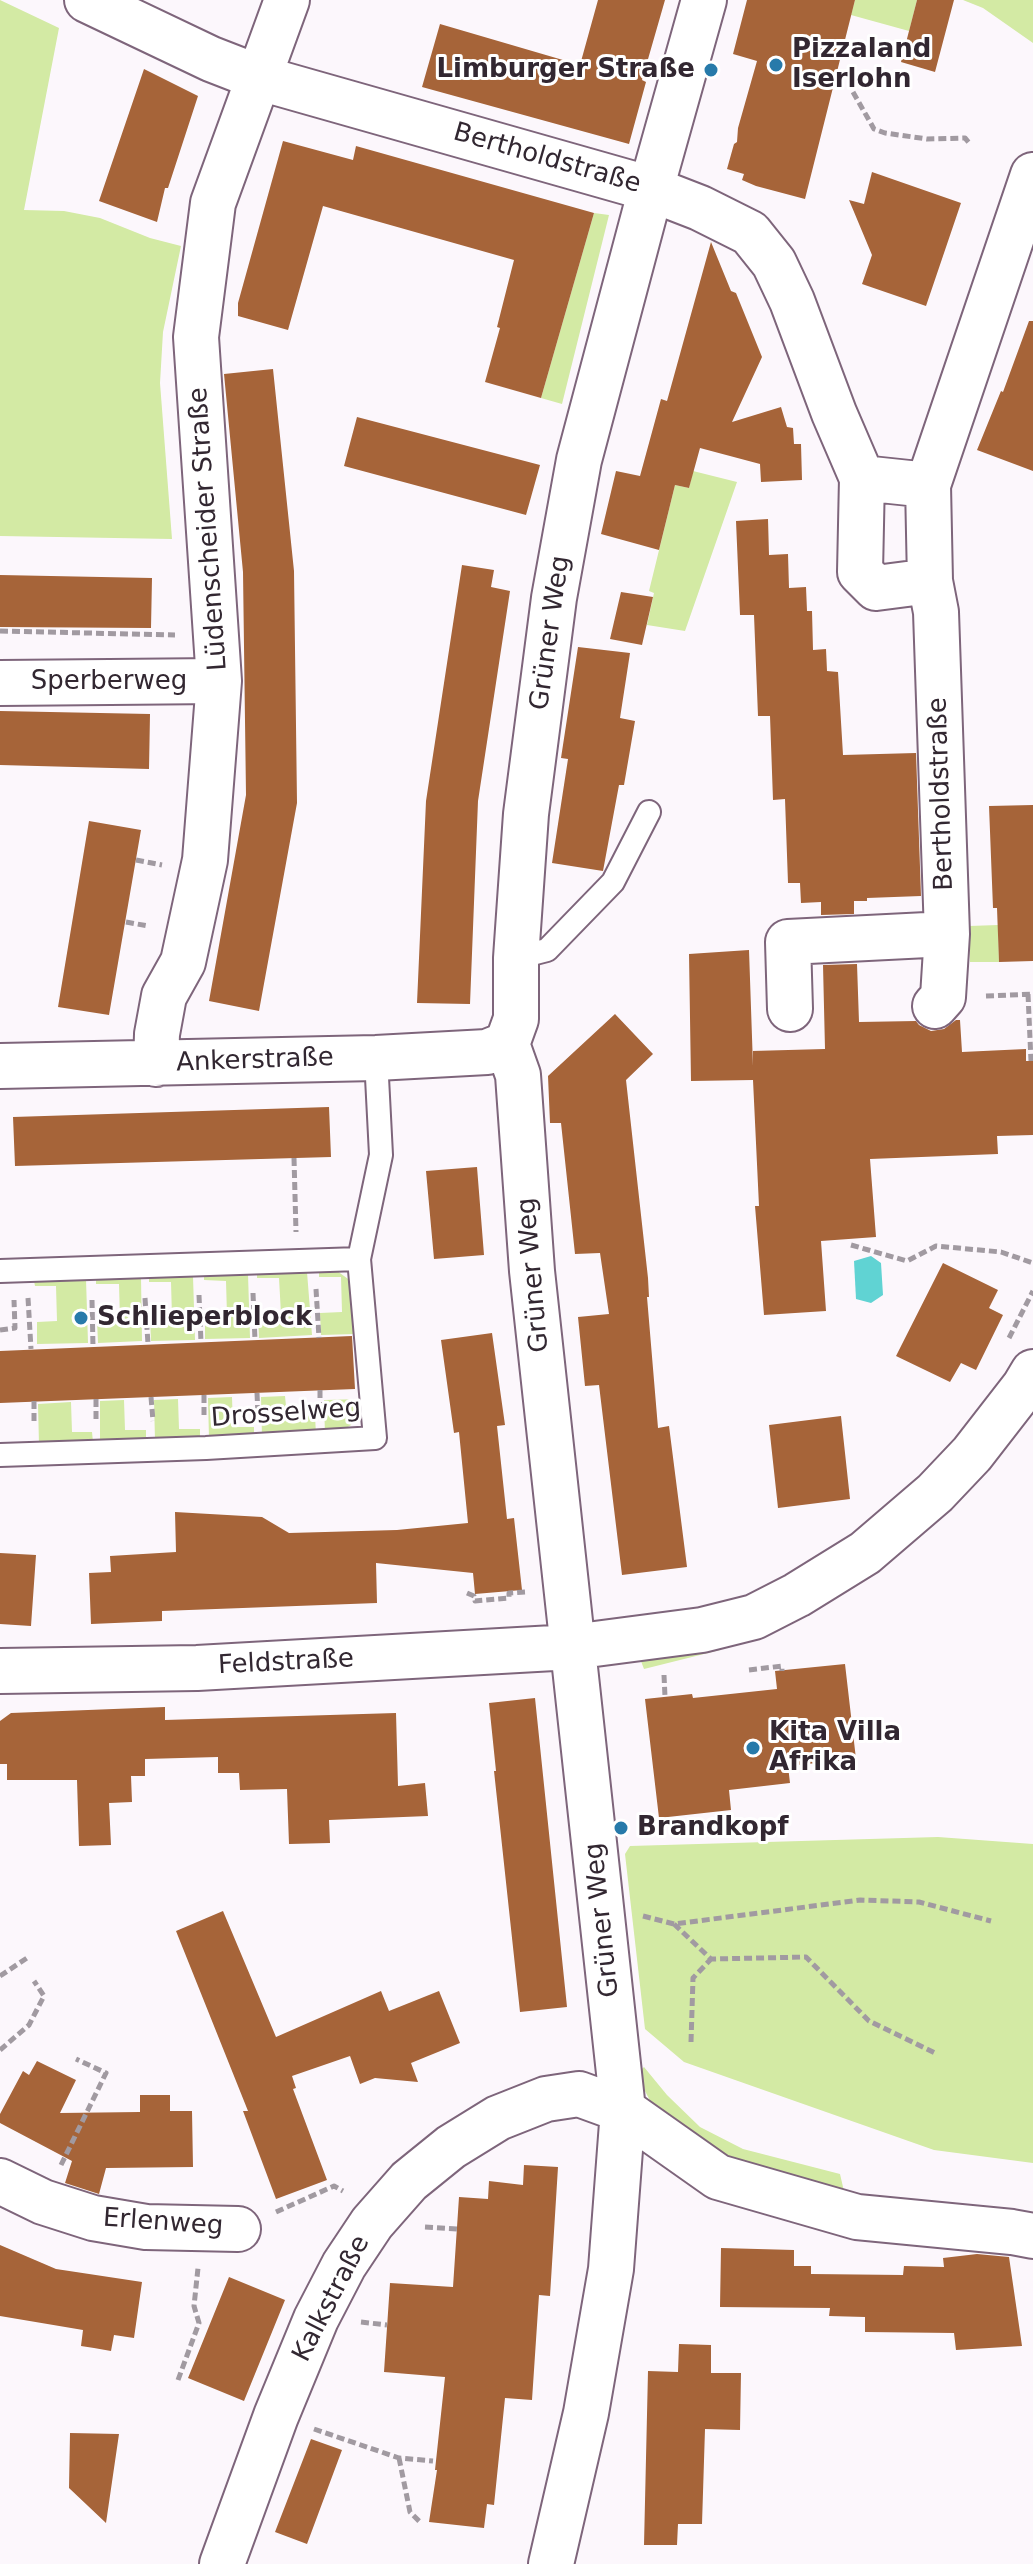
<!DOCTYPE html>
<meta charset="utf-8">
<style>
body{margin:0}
canvas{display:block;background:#fcf7fc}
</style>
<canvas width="1033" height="2564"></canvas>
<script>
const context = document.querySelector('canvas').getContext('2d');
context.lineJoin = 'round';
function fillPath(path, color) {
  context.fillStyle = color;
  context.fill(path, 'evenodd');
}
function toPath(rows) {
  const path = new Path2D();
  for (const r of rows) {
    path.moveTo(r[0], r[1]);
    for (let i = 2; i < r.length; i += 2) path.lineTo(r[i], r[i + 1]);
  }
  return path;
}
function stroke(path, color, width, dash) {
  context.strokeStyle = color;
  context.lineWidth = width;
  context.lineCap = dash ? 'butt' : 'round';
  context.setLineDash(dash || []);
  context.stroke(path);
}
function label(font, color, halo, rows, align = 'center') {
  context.font = font + ' "DejaVu Sans",sans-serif';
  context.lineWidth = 6;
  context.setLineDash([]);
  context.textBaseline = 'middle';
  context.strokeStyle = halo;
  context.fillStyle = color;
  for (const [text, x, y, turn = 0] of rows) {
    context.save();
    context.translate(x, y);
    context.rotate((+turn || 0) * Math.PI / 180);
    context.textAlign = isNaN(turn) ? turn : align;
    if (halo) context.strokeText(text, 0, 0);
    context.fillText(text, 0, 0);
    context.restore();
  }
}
fillPath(toPath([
 [0,0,59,28,24,210,64,211,100,218,150,238,181,246,163,332,160,383,172,539,0,536],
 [855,0,917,0,909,31,851,15],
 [963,0,1033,0,1033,43,983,8],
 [594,213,609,215,562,404,541,398],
 [693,471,737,482,685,631,647,625,654,593,649,591,675,485,689,488],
 [998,925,999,962,970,962,969,926],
 [337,1271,351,1281,356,1334,321,1335,320,1313,342,1312,341,1277,319,1277,319,1272],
 [307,1272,312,1335,259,1338,258,1315,281,1314,279,1278,257,1278,257,1273],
 [248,1274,250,1338,205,1339,205,1317,227,1315,226,1281,204,1280,204,1276],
 [193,1276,195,1340,151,1341,150,1318,172,1317,171,1282,149,1282,149,1277],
 [141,1277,142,1341,98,1343,97,1320,120,1319,119,1284,96,1284,96,1279],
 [86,1279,88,1343,37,1344,37,1322,57,1321,56,1286,35,1286,34,1281],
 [285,1396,287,1416,315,1415,316,1435,262,1437,261,1397],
 [232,1397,233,1427,254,1427,254,1437,209,1439,208,1398],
 [178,1399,179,1429,200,1429,200,1440,155,1441,154,1400],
 [363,1399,359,1414,351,1425,340,1432,325,1435,324,1400],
 [124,1400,125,1430,146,1430,146,1441,100,1442,100,1401],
 [71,1402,72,1432,92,1432,93,1442,39,1445,38,1404],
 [717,1644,720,1650,644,1669,639,1656],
 [938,1837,1033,1844,1033,2163,934,2150,684,2062,645,2029,625,1854,630,1846],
 [644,2067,667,2095,700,2127,743,2149,840,2174,846,2200,718,2157,657,2114,645,2091,640,2071]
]), '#d3eaa4');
fillPath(toPath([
 [871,1256,881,1263,883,1295,871,1303,856,1299,854,1261]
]), '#60d3d3');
fillPath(toPath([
 [598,0,665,0,642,80,646,82,629,144,422,87,440,24,580,65],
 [747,0,855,0,805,199,756,186,742,180,744,174,727,169,734,144,737,142,738,128,757,61,733,54],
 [917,0,954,0,935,72,901,62],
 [144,69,198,96,168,188,165,188,157,222,99,201],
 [283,141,353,160,356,146,594,213,541,398,485,382,500,328,497,327,514,260,323,206,288,330,238,316,238,303],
 [872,172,961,203,926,306,862,284,872,255,849,200,864,204],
 [711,242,731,291,736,293,762,357,732,422,781,407,787,427,793,428,794,444,801,444,802,480,761,482,760,464,700,448,689,488,675,485,659,550,601,534,616,471,640,476,661,399,667,401],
 [1029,321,1033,321,1033,471,977,450,1001,391,1003,392],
 [273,369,294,571,297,803,259,1011,209,1001,246,795,243,572,224,374],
 [357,417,540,465,526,515,344,466],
 [768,519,769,555,788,554,789,588,806,587,807,611,812,611,813,650,826,649,827,671,838,672,843,755,916,753,921,896,867,898,867,901,854,901,854,914,821,915,821,902,801,903,800,883,788,883,785,799,773,800,770,716,758,716,754,615,740,615,736,521],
 [462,565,494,570,491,587,510,591,478,801,470,1004,417,1003,426,801],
 [0,575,152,578,151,628,0,627],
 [621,592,653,597,642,645,610,639],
 [578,647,630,653,620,718,635,721,624,785,619,785,603,871,552,863,568,759,561,758],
 [0,711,150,714,149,769,0,765],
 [1033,805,1033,961,999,962,997,908,993,908,989,806],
 [89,821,141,830,109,1015,58,1007],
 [749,950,753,1066,752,1051,825,1049,823,965,857,964,859,1022,916,1021,919,1025,931,1031,944,1029,956,1020,960,1020,962,1052,1026,1049,1026,1061,1033,1061,1033,1135,997,1136,998,1154,870,1159,876,1237,821,1241,826,1311,764,1315,755,1206,759,1206,753,1080,691,1081,689,954],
 [615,1014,653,1054,626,1080,648,1278,649,1297,647,1297,658,1428,669,1426,687,1567,622,1575,599,1385,585,1386,578,1317,609,1314,600,1253,575,1254,561,1123,550,1123,548,1076],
 [329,1107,331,1157,15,1166,13,1117],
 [477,1167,484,1255,434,1259,426,1171],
 [943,1263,998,1290,989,1308,1003,1315,976,1370,961,1363,950,1382,896,1356],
 [492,1333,505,1425,497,1426,507,1519,514,1518,522,1590,475,1594,473,1573,376,1563,377,1603,162,1611,162,1621,91,1624,89,1573,111,1572,110,1556,176,1552,175,1512,262,1517,289,1533,397,1530,468,1523,459,1432,454,1433,441,1340],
 [352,1336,355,1389,0,1403,0,1351],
 [841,1416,850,1499,778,1508,769,1425],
 [0,1553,36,1555,31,1626,0,1624],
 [845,1664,856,1759,788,1766,790,1783,729,1790,731,1810,659,1818,645,1699,692,1694,693,1698,777,1689,775,1671],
 [535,1698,567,2007,520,2012,494,1771,496,1771,489,1703],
 [165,1707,165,1720,396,1713,398,1786,425,1783,428,1816,329,1820,330,1843,289,1844,287,1789,240,1790,239,1773,218,1773,218,1757,145,1759,145,1776,131,1776,132,1802,109,1803,111,1845,79,1846,77,1780,7,1780,7,1764,0,1764,0,1721,11,1713],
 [223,1911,276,2037,381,1991,389,2011,439,1991,460,2043,411,2063,418,2082,375,2078,360,2084,350,2056,292,2076,296,2088,293,2089,327,2180,276,2199,243,2111,248,2111,176,1931],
 [37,2061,76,2080,60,2113,140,2112,140,2095,170,2095,170,2111,192,2111,193,2167,106,2168,99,2194,65,2183,72,2161,0,2123,0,2114,23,2071,29,2075],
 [524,2165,558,2167,550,2296,539,2295,532,2400,505,2398,494,2505,487,2504,484,2528,429,2522,437,2470,435,2470,445,2377,384,2372,390,2283,453,2287,459,2197,488,2199,489,2181,523,2185],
 [0,2245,56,2269,142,2282,134,2338,114,2335,111,2351,94,2348,81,2346,83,2330,0,2316],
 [721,2248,794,2250,794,2266,811,2266,811,2274,903,2275,904,2266,944,2267,943,2258,977,2254,1009,2257,1022,2346,956,2350,954,2333,865,2332,865,2317,829,2316,830,2308,720,2307],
 [229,2277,285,2300,244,2401,188,2378],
 [679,2344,711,2345,711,2373,741,2373,740,2430,705,2429,702,2524,678,2524,677,2545,644,2545,648,2371,678,2372],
 [70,2433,119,2434,106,2523,69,2488],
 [311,2439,342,2450,307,2544,275,2532]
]), '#a66439');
const service = toPath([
 [516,958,547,950,613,882,649,812],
 [359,1259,381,1155,376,1058],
 [0,1271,359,1259,375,1438,206,1448,0,1455]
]);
const minor = toPath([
 [87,0,211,59,260,78,651,189,700,208,750,233,774,263,792,301,834,413,862,478,928,485,930,581,876,588,860,572,862,478],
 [928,485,1033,175],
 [930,581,936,612,947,934,943,997,935,1006],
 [0,683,219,681],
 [790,1009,788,942,947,934],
 [156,1064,157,1034,164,996,183,962,205,860,219,681,196,337,213,203,287,0],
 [0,1066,376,1058,487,1052,507,1044],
 [0,1671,197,1668,572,1647,702,1630,754,1617,797,1595,865,1553,935,1493,972,1454,1024,1387,1033,1372],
 [0,2181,43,2202,93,2218,146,2227,238,2229],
 [222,2564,276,2416,316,2319,344,2265,372,2223,409,2181,451,2147,498,2118,546,2099,579,2094,623,2110,718,2177,857,2217,1012,2232,1033,2236],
 [551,2564,586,2413,611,2269,623,2110,532,1271,518,1075,507,1044,516,1019,516,958,526,814,554,598,579,460,651,189,704,0]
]);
stroke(service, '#7e657b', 26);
stroke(minor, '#7e657b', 48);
stroke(toPath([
 [853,92,874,129,885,133,927,139,965,138,971,145],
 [0,631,175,635],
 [136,860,162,865],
 [126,922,148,926],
 [1028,994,1031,1061],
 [986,996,1033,994],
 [294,1158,296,1232],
 [851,1245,907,1261,936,1246,1001,1252,1033,1263],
 [316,1289,319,1338],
 [253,1293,255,1340],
 [199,1295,201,1342],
 [28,1298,31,1349],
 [145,1298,148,1344],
 [92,1300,93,1347],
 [0,1330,15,1328,14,1300],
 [1009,1338,1033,1291],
 [320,1390,320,1412],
 [257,1393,258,1416],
 [204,1395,204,1419],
 [151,1397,153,1421],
 [96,1399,96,1423],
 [34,1401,34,1425],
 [467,1593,474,1596,475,1601,509,1598,509,1593,525,1592],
 [749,1670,782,1666,782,1671],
 [664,1675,665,1697],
 [643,1916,674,1924,860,1900,919,1902,991,1921],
 [674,1924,711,1959,806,1957,869,2021,935,2053],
 [0,1976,27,1958],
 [691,2042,693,1978,711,1959],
 [0,2050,29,2025,44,1996,34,1981],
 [61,2165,106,2073,76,2059],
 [276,2212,334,2186,343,2191],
 [425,2227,457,2229],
 [361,2322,387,2325],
 [178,2380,199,2323,194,2306,198,2268],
 [314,2429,399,2458,433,2461],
 [399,2458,410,2512,421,2523]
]), '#a19aa1', 5, [8, 4]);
stroke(service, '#fff', 22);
stroke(minor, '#fff', 44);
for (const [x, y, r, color] of [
 [776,65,8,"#277aaa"],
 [711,70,8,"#277aaa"],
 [81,1318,8,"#277aaa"],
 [753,1748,8,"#277aaa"],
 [621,1828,8,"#277aaa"]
]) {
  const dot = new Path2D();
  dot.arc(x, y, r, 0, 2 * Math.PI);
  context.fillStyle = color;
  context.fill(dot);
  stroke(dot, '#fff', 3);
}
label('bold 26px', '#322731', '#fff', [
 ["Pizzaland",792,50],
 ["Iserlohn",792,80],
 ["Limburger Straße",695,70,"right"],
 ["Schlieperblock",97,1318],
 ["Kita Villa",769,1733],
 ["Afrika",769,1763],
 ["Brandkopf",637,1828]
], 'left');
label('26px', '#322731', '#fff', [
 ["Bertholdstraße",547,159,16],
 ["Lüdenscheider Straße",209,529,-94],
 ["Grüner Weg",551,633,-82],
 ["Sperberweg",109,682],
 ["Bertholdstraße",942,794,-92],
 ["Ankerstraße",255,1061,-2],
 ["Grüner Weg",534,1275,-95],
 ["Drosselweg",286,1414,-4],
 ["Feldstraße",286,1663,-3],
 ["Grüner Weg",603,1920,-96],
 ["Erlenweg",163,2223,4],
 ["Kalkstraße",332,2299,-63]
]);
</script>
